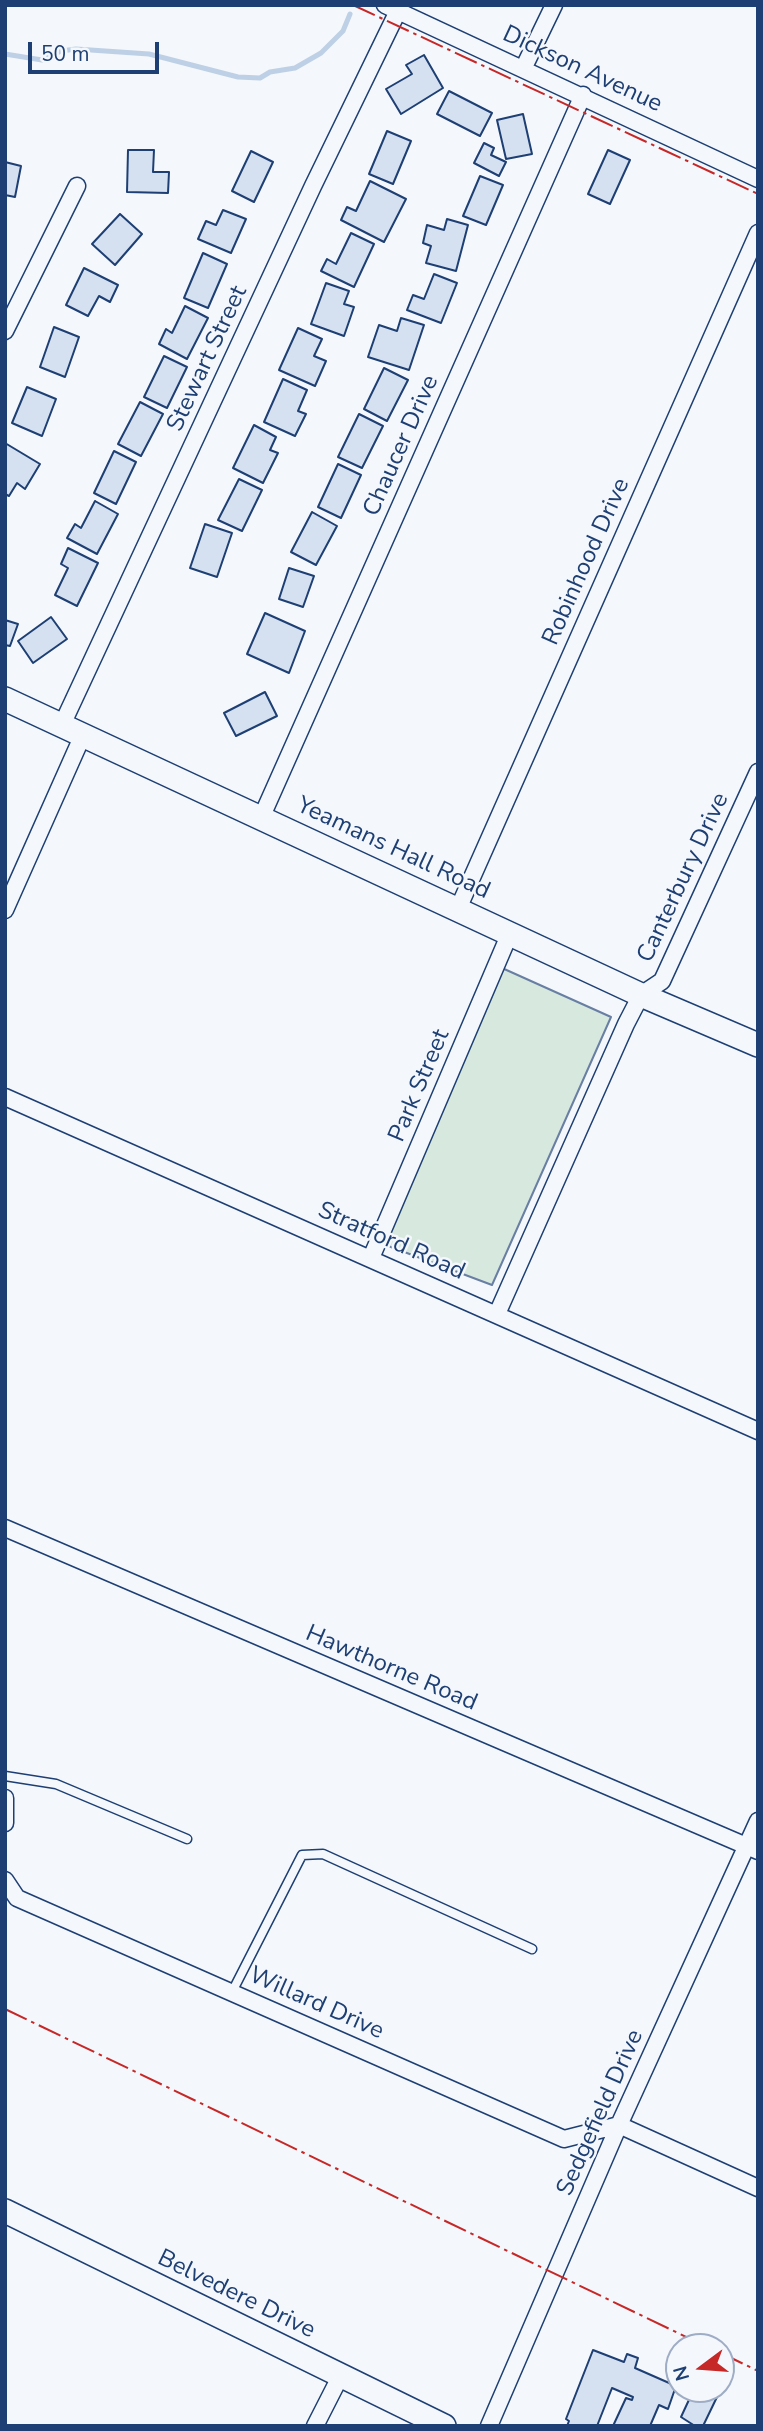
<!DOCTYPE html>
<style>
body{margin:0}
#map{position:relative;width:763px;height:2431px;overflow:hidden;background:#f4f7fb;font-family:"Nunito Sans",sans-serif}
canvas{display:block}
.frame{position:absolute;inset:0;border:7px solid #1d3f73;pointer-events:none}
.north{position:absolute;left:665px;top:2333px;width:70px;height:70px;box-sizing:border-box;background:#f4f7fb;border:2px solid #9eadc5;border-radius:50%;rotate:254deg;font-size:19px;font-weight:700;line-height:28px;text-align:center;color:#1d3f73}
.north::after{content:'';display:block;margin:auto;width:24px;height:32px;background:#c62828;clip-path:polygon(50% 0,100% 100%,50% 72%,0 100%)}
.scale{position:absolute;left:28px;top:42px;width:131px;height:32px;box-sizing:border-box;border:4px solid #1d3f73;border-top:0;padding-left:9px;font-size:21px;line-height:24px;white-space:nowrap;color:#1d3f73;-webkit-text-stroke:5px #f4f7fb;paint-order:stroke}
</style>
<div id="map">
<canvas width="763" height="2431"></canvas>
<div class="frame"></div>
<div class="north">N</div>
<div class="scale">50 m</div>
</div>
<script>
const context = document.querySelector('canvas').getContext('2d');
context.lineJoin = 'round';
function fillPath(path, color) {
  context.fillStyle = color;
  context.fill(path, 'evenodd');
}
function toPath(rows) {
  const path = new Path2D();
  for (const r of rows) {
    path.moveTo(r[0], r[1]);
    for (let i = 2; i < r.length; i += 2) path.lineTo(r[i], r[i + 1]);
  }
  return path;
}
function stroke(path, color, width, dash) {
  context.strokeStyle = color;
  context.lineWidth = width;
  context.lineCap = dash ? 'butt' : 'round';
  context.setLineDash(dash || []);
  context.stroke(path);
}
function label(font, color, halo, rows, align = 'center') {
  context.font = font + ' "Nunito Sans",sans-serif';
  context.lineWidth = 5;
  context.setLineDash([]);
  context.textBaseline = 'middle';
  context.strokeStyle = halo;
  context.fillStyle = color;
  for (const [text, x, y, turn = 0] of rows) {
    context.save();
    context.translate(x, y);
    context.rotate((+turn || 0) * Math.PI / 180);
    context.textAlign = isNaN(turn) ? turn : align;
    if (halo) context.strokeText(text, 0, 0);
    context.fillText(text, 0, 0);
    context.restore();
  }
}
const green = toPath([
 [502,968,611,1017,492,1285,383,1244,502,968]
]);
fillPath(green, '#d7e8df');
stroke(green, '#687fa3', 2);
stroke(toPath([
 [5,54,42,60,61,51,76,49,149,54,238,77,260,78,270,72,295,68,321,53,343,31,350,14]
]), '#bed0e5', 5);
const building = toPath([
 [424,55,443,88,401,114,386,89,412,74,406,65,424,55],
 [449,91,492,113,480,136,437,114,449,91],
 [523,114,532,154,506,159,497,120,523,114],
 [387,131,411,141,393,184,369,174,387,131],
 [484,143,494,148,491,155,506,162,499,176,474,163,484,143],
 [128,150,154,150,153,172,169,172,168,193,127,192,128,150],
 [608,150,630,160,610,204,588,194,608,150],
 [251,151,273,162,254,202,232,191,251,151],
 [5,162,21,166,15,197,5,195,5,162],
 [480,176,503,185,486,225,463,216,480,176],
 [370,181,406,199,384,242,341,220,347,207,356,211,370,181],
 [223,210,246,219,231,253,198,239,206,221,216,225,223,210],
 [120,214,142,234,115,265,92,244,120,214],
 [447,219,468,225,456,271,426,263,431,246,423,243,427,225,444,230,447,219],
 [351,233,374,244,354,287,321,271,327,259,336,264,351,233],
 [203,253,227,264,208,308,184,298,203,253],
 [84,268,118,285,110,302,99,296,88,316,66,305,84,268],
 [434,274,457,283,441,323,407,310,413,295,424,299,434,274],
 [326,283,349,291,344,304,354,307,344,336,311,324,326,283],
 [185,306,208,318,187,359,159,344,166,329,172,333,185,306],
 [401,318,424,325,409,370,368,357,379,325,397,331,401,318],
 [54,327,79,337,65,377,40,367,54,327],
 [298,328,322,339,314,356,326,361,315,386,279,370,298,328],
 [164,356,187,367,167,408,144,397,164,356],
 [384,368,408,380,387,421,364,409,384,368],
 [283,379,307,390,298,411,306,414,295,436,264,422,283,379],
 [27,387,56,399,42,436,12,423,27,387],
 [140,402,163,414,141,456,118,444,140,402],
 [359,414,383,426,362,468,338,457,359,414],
 [254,425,276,437,270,450,278,453,263,483,233,468,254,425],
 [5,443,40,464,25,489,17,483,9,496,5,494,5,443],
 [114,451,136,462,116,504,94,493,114,451],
 [338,464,361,475,341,518,318,507,338,464],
 [239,479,262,490,242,531,218,520,239,479],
 [95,501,118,514,97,554,67,538,75,524,81,528,95,501],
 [312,512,337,526,316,565,291,552,312,512],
 [205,524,232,533,217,577,190,568,205,524],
 [68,548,98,563,77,606,55,595,68,568,61,564,68,548],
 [289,568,314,576,303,607,279,599,289,568],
 [265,613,305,631,289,673,247,654,265,613],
 [51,617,67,639,33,663,18,641,51,617],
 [5,620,18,624,10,646,5,645,5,620],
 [265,692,277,716,236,736,224,713,265,692],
 [593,2350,624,2362,627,2354,638,2358,635,2368,676,2386,668,2409,659,2405,650,2426,613,2426,626,2398,632,2400,633,2397,612,2388,597,2426,567,2426,569,2421,566,2419,593,2350],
 [694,2389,717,2397,703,2426,695,2426,681,2417,694,2389]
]);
fillPath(building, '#d5e0f0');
stroke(building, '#1d3f73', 2);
const lane = toPath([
 [5,1776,56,1784,187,1839],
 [232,1992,302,1855,323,1854,532,1949]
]);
const street = toPath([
 [385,5,758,179],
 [524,67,554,5],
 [5,331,77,186],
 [61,727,313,186,398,11],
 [262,816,583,95],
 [458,909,758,233],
 [5,910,82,737],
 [5,1097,758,1431],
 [371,1258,510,933],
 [497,1314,626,1024,641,995,662,981,758,772],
 [5,1528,758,1851],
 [5,1798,5,1823],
 [5,1880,17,1898,564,2139,619,2125,758,2188],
 [315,2426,341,2375],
 [489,2426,619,2125,758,1821]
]);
const secondary = toPath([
 [5,699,641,995,758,1045],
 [5,2211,444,2426]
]);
stroke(lane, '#1d3f73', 11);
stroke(street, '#1d3f73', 19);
stroke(secondary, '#1d3f73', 26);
stroke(lane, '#f4f7fb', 8);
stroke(street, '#f4f7fb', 16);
stroke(secondary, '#f4f7fb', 23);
stroke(toPath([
 [353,5,758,194],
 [5,2009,707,2347],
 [721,2353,758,2371]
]), '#c62828', 2, [24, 5, 3.5, 5]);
label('24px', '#1d3f73', '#f4f7fb', [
 ["Dickson Avenue",582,70,25],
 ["Stewart Street",208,359,-65],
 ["Chaucer Drive",402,446,-66],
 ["Robinhood Drive",587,562,-66],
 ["Yeamans Hall Road",393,849,25],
 ["Canterbury Drive",684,878,-65],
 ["Park Street",420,1086,-67],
 ["Stratford Road",391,1242,24],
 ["Hawthorne Road",391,1669,23],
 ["Willard Drive",316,2004,24],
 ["Sedgefield Drive",601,2113,-66],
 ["Belvedere Drive",236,2295,26]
]);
</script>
